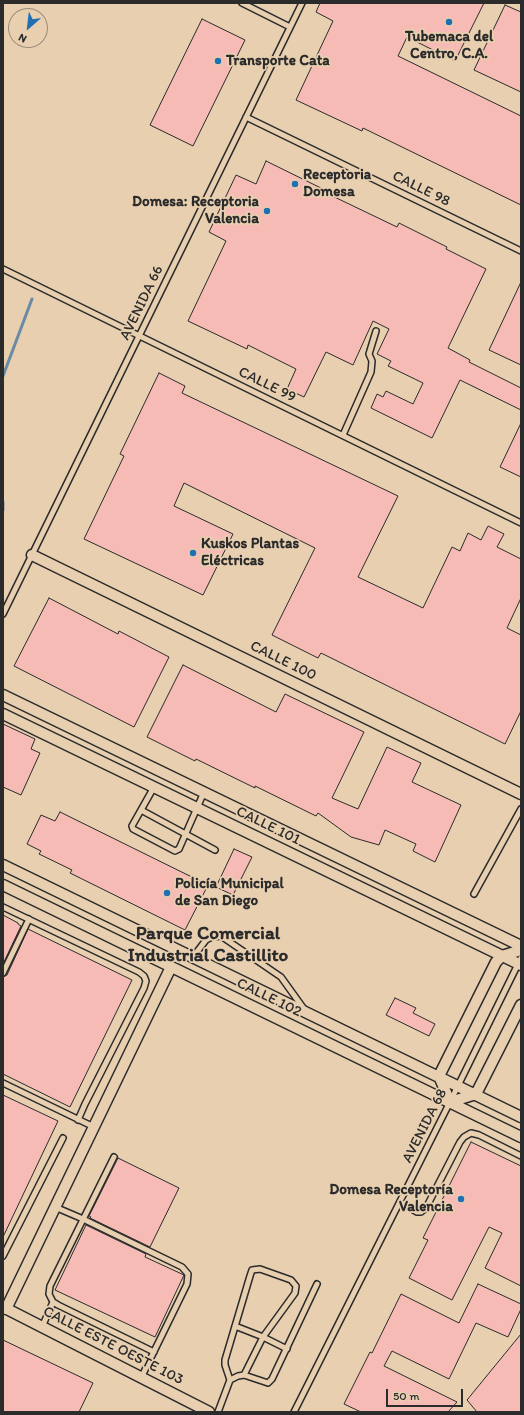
<!DOCTYPE html>
<meta charset="utf-8">
<style>
body{margin:0}
#map{position:relative;width:524px;height:1415px;overflow:hidden;background:#e7cfb0;font-family:Itim,sans-serif}
canvas{display:block}
.frame{position:absolute;inset:0;border:4px solid #2b2b2b;pointer-events:none}
.north{position:absolute;left:8px;top:8px;width:40px;height:40px;box-sizing:border-box;background:#e7cfb0;border:1px solid #9c8d7b;border-radius:50%;rotate:208deg;font-size:11px;font-weight:700;line-height:16px;text-align:center;color:#2b2b2b}
.north::after{content:'';display:block;margin:auto;width:14px;height:18px;background:#1f6fb2;clip-path:polygon(50% 0,100% 100%,50% 72%,0 100%)}
.scale{position:absolute;left:386px;top:1389px;width:77px;height:18px;box-sizing:border-box;border:2px solid #2b2b2b;border-top:0;padding-left:5px;font-size:12px;line-height:14px;white-space:nowrap;color:#2b2b2b;-webkit-text-stroke:3px #e7cfb0;paint-order:stroke}
</style>
<div id="map">
<canvas width="524" height="1415"></canvas>
<div class="frame"></div>
<div class="north">N</div>
<div class="scale">50 m</div>
</div>
<script>
const context = document.querySelector('canvas').getContext('2d');
context.lineJoin = 'round';
function toPath(rows) {
  const path = new Path2D();
  for (const r of rows) {
    path.moveTo(r[0], r[1]);
    for (let i = 2; i < r.length; i += 2) path.lineTo(r[i], r[i + 1]);
  }
  return path;
}
function stroke(path, color, width, dash) {
  context.strokeStyle = color;
  context.lineWidth = width;
  context.lineCap = dash ? 'butt' : 'round';
  context.setLineDash(dash || []);
  context.stroke(path);
}
function fillPath(path, color) {
  context.fillStyle = color;
  context.fill(path, 'evenodd');
}
function label(font, color, halo, rows, align = 'center') {
  context.font = font + ' Itim,sans-serif';
  context.lineWidth = 3.5;
  context.setLineDash([]);
  context.textBaseline = 'middle';
  context.strokeStyle = halo;
  context.fillStyle = color;
  for (const [text, x, y, turn = 0] of rows) {
    context.save();
    context.translate(x, y);
    context.rotate((+turn || 0) * Math.PI / 180);
    context.textAlign = isNaN(turn) ? turn : align;
    if (halo) context.strokeText(text, 0, 0);
    context.fillText(text, 0, 0);
    context.restore();
  }
}
stroke(toPath([
 [3,376,32,299],
 [3,502,3,510]
]), '#6a8ba3', 3);
const building = toPath([
 [320,3,484,3,455,61,407,37,398,56,521,116,521,205,363,128,362,131,296,100,333,21,316,12,320,3],
 [505,5,521,12,521,92,474,70,505,5],
 [202,19,245,40,193,146,150,125,202,19],
 [266,161,325,190,324,192,397,227,399,223,447,247,446,249,486,269,448,348,470,360,469,362,521,388,521,410,460,380,432,438,371,408,377,394,383,397,386,391,413,404,423,383,388,366,391,361,377,354,389,329,373,321,353,365,326,352,304,397,287,389,296,369,248,345,247,349,188,321,226,241,209,232,236,175,256,184,266,161],
 [521,282,521,365,489,350,521,282],
 [159,373,185,386,182,393,398,496,358,577,423,608,452,547,460,551,468,533,481,540,488,526,504,534,497,547,521,559,521,598,507,628,521,635,521,711,505,744,321,653,318,658,272,635,315,548,184,483,174,506,233,534,203,595,84,539,124,456,120,454,159,373],
 [521,423,521,477,500,467,521,423],
 [49,598,118,634,119,631,169,657,134,727,14,666,49,598],
 [183,665,276,712,285,694,364,732,332,798,358,809,387,747,421,763,412,782,461,805,435,862,413,851,416,844,385,830,379,845,351,837,318,813,316,816,255,786,255,788,196,759,195,761,147,737,183,665],
 [3,724,35,739,31,749,40,753,21,795,3,787,3,724],
 [60,812,208,885,185,930,70,873,72,870,39,854,41,851,27,844,41,815,55,821,60,812],
 [234,849,252,857,233,895,216,887,234,849],
 [3,915,18,923,18,924,21,926,3,964,3,915],
 [28,929,132,980,70,1107,3,1074,3,977,7,975,28,929],
 [395,998,416,1008,413,1013,435,1024,429,1036,386,1015,395,998],
 [3,1095,58,1121,3,1237,3,1095],
 [471,1142,521,1166,521,1286,485,1268,502,1233,489,1227,452,1300,409,1278,428,1240,423,1238,471,1142],
 [118,1158,179,1188,150,1247,90,1218,91,1217,89,1216,118,1158],
 [86,1225,146,1254,145,1257,184,1275,155,1337,55,1290,86,1225],
 [478,1284,521,1304,521,1309,508,1337,476,1323,449,1379,392,1351,384,1366,457,1402,448,1412,361,1412,344,1404,370,1352,372,1353,401,1294,459,1323,478,1284],
 [521,1334,521,1412,477,1412,467,1400,521,1334],
 [3,1340,93,1383,79,1412,3,1412,3,1340]
]);
fillPath(building, '#f7bbb5');
stroke(building, '#2b2b2b', 1);
const service = toPath([
 [242,3,290,27],
 [246,117,521,251],
 [3,269,521,523],
 [343,435,371,372,372,361,369,354,376,331],
 [3,614,302,3],
 [154,787,132,826,133,829,175,851,179,849,204,792],
 [141,810,215,850],
 [474,894,521,809],
 [3,907,139,972,144,976,146,981,144,988,85,1104,78,1120],
 [193,957,206,940,212,937,221,936,281,977,304,1009],
 [3,973,29,919],
 [3,1083,94,1127],
 [114,1157,50,1286,49,1294,53,1302,58,1305,154,1352],
 [400,1202,417,1212,421,1212,426,1208,460,1142,464,1137,471,1133,479,1135,521,1156],
 [55,1207,83,1219,182,1267,188,1274,187,1284,141,1378],
 [3,1256,63,1138],
 [235,1326,263,1337,287,1349],
 [42,1327,53,1302],
 [230,1380,238,1376,244,1375,268,1383,272,1379,317,1284],
 [218,1412,230,1380,225,1365,225,1360,250,1276,252,1270,260,1269,291,1280,296,1286,295,1293,263,1337,244,1375],
 [294,1412,450,1102,521,958]
]);
const minor = toPath([
 [32,555,521,794],
 [3,695,521,946],
 [3,714,521,965],
 [3,865,521,1117],
 [3,885,521,1137],
 [521,950,502,956,496,962,439,1076,450,1102,476,1094,521,1005],
 [3,1307,209,1412],
 [6,1309,171,967]
]);
stroke(service, '#2b2b2b', 8);
stroke(minor, '#2b2b2b', 13);
stroke(service, '#e7cfb0', 5);
stroke(minor, '#e7cfb0', 10);
for (const [x, y, r, color] of [
 [449,22,4,"#1f6fb2"],
 [218,61,4,"#1f6fb2"],
 [295,184,4,"#1f6fb2"],
 [267,211,4,"#1f6fb2"],
 [193,553,4,"#1f6fb2"],
 [167,893,4,"#1f6fb2"],
 [461,1199,4,"#1f6fb2"]
]) {
  const dot = new Path2D();
  dot.arc(x, y, r, 0, 2 * Math.PI);
  context.fillStyle = color;
  context.fill(dot);
  stroke(dot, '#e7cfb0', 1.5);
}
label('bold 15px', '#2b2b2b', '#e7cfb0', [
 ["Tubemaca del",449,37,"center"],
 ["Centro, C.A.",449,54,"center"],
 ["Transporte Cata",226,61],
 ["Receptoria",303,175],
 ["Domesa",303,192],
 ["Domesa: Receptoria",259,202,"right"],
 ["Valencia",259,219,"right"],
 ["Kuskos Plantas",201,544],
 ["Eléctricas",201,561],
 ["Policía Municipal",175,884],
 ["de San Diego",175,901],
 ["Domesa Receptoría",453,1190,"right"],
 ["Valencia",453,1207,"right"]
], 'left');
label('15px', '#2b2b2b', '#e7cfb0', [
 ["CALLE 98",421,189,26],
 ["AVENIDA 66",142,303,-64],
 ["CALLE 99",267,385,26],
 ["CALLE 100",283,661,26],
 ["CALLE 101",268,826,26],
 ["CALLE 102",269,998,26],
 ["AVENIDA 68",425,1126,-63],
 ["CALLE ESTE OESTE 103",113,1346,27]
]);
label('bold 19px', '#2b2b2b', '#e7cfb0', [
 ["Parque Comercial",208,934],
 ["Industrial Castillito",208,956]
]);
</script>
